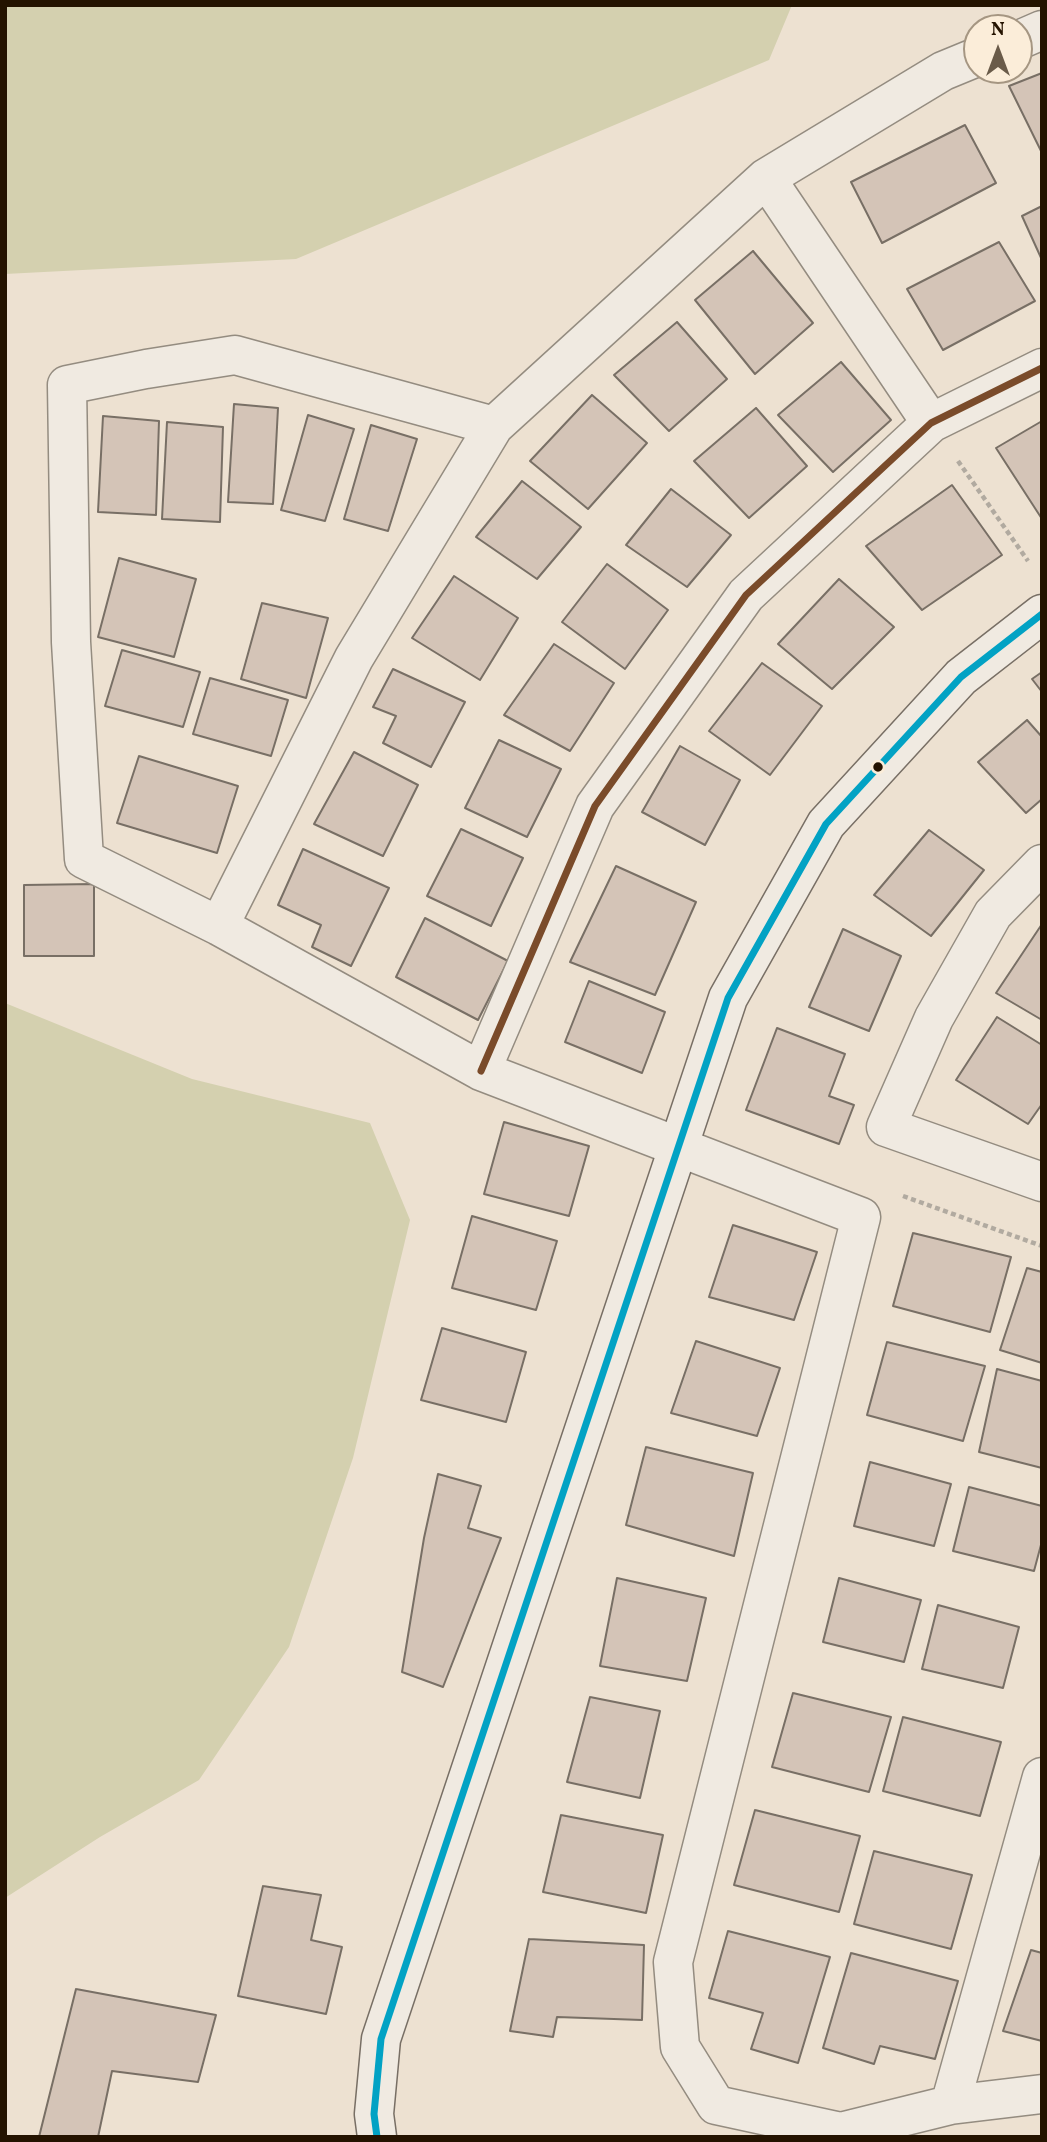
<!DOCTYPE html>
<style>
body{margin:0}
#map{position:relative;width:1047px;height:2142px;overflow:hidden;background:#ede1d1;font-family:Vollkorn,serif}
canvas{display:block}
.frame{position:absolute;inset:0;border:7px solid #241300;pointer-events:none}
.north{position:absolute;left:963px;top:14px;width:70px;height:70px;box-sizing:border-box;background:#fbedd9;border:2px solid #a59682;border-radius:50%;rotate:0deg;font-size:19px;font-weight:700;line-height:28px;text-align:center;color:#241300}
.north::after{content:'';display:block;margin:auto;width:24px;height:32px;background:#6a5b49;clip-path:polygon(50% 0,100% 100%,50% 72%,0 100%)}
</style>
<div id="map">
<canvas width="1047" height="2142"></canvas>
<div class="frame"></div>
<div class="north">N</div>
</div>
<script>
const context = document.querySelector('canvas').getContext('2d');
context.lineJoin = 'round';
function fillPath(path, color) {
  context.fillStyle = color;
  context.fill(path, 'evenodd');
}
function toPath(rows) {
  const path = new Path2D();
  for (const r of rows) {
    path.moveTo(r[0], r[1]);
    for (let i = 2; i < r.length; i += 2) path.lineTo(r[i], r[i + 1]);
  }
  return path;
}
function stroke(path, color, width, dash) {
  context.strokeStyle = color;
  context.lineWidth = width;
  context.lineCap = dash ? 'butt' : 'round';
  context.setLineDash(dash || []);
  context.stroke(path);
}
fillPath(toPath([
 [5,5,792,5,769,60,296,259,5,274],
 [5,1003,192,1079,370,1123,410,1220,353,1458,289,1647,199,1780,100,1837,5,1898]
]), '#d4d0af');
const building = toPath([
 [1042,73,1042,153,1009,86,1042,73],
 [965,125,996,183,882,243,851,182,965,125],
 [1042,206,1042,260,1022,216,1042,206],
 [999,242,1035,301,943,350,907,289,999,242],
 [753,251,813,323,755,374,695,300,753,251],
 [677,322,727,379,669,431,614,375,677,322],
 [841,362,891,420,833,472,778,415,841,362],
 [592,395,647,443,588,509,530,461,592,395],
 [234,404,278,408,273,504,228,502,234,404],
 [756,408,807,466,749,518,694,461,756,408],
 [308,415,354,429,325,521,281,510,308,415],
 [103,416,159,421,156,515,98,512,103,416],
 [1042,421,1042,519,996,448,1042,421],
 [167,422,223,427,220,522,162,519,167,422],
 [371,425,417,439,388,531,344,519,371,425],
 [522,481,581,527,537,579,476,537,522,481],
 [952,485,1002,555,922,610,866,546,952,485],
 [671,489,731,535,687,587,626,545,671,489],
 [119,558,196,579,174,657,98,637,119,558],
 [607,564,668,610,625,669,562,622,607,564],
 [454,576,518,618,480,680,412,638,454,576],
 [839,579,894,627,832,689,778,644,839,579],
 [262,603,328,618,306,698,241,679,262,603],
 [554,644,614,683,570,751,504,715,554,644],
 [122,650,200,672,183,727,105,706,122,650],
 [762,663,822,706,770,775,709,731,762,663],
 [393,669,465,702,431,767,383,743,396,716,373,707,393,669],
 [1042,672,1042,692,1032,679,1042,672],
 [210,678,288,700,271,756,193,734,210,678],
 [1027,720,1042,737,1042,799,1026,813,978,762,1027,720],
 [499,740,561,769,527,837,465,808,499,740],
 [680,746,740,780,705,845,642,812,680,746],
 [354,752,418,785,383,856,314,824,354,752],
 [139,756,238,786,217,853,117,823,139,756],
 [461,829,523,858,491,926,427,896,461,829],
 [929,830,984,870,931,936,874,895,929,830],
 [303,849,389,888,351,966,312,947,321,925,278,905,303,849],
 [616,866,696,902,655,995,570,962,616,866],
 [94,884,94,956,24,956,24,885,94,884],
 [425,918,508,961,478,1020,396,977,425,918],
 [1042,924,1042,1020,996,993,1042,924],
 [843,929,901,956,869,1031,809,1007,843,929],
 [589,981,665,1012,642,1073,565,1042,589,981],
 [997,1017,1042,1045,1042,1104,1028,1124,956,1080,997,1017],
 [777,1028,845,1054,829,1096,854,1105,839,1144,746,1110,777,1028],
 [504,1122,589,1146,569,1216,484,1194,504,1122],
 [472,1216,557,1241,536,1310,452,1288,472,1216],
 [733,1225,817,1252,794,1320,709,1297,733,1225],
 [913,1233,1011,1257,990,1332,893,1306,913,1233],
 [1027,1268,1042,1272,1042,1363,1000,1350,1027,1268],
 [442,1328,526,1352,506,1422,421,1400,442,1328],
 [696,1341,780,1368,757,1436,671,1413,696,1341],
 [887,1342,985,1366,963,1441,867,1415,887,1342],
 [997,1369,1042,1381,1042,1468,979,1452,997,1369],
 [646,1447,753,1473,734,1556,626,1525,646,1447],
 [870,1462,951,1484,934,1546,854,1526,870,1462],
 [438,1474,481,1486,468,1528,501,1538,443,1687,402,1672,424,1538,438,1474],
 [969,1487,1042,1506,1042,1541,1034,1571,953,1551,969,1487],
 [617,1578,706,1598,687,1681,600,1666,617,1578],
 [839,1578,921,1600,904,1662,823,1642,839,1578],
 [938,1605,1019,1627,1003,1688,922,1669,938,1605],
 [793,1693,891,1717,869,1792,772,1767,793,1693],
 [590,1697,660,1711,640,1798,567,1782,590,1697],
 [903,1717,1001,1742,980,1816,883,1791,903,1717],
 [755,1810,860,1836,839,1912,734,1885,755,1810],
 [561,1815,663,1835,646,1913,543,1892,561,1815],
 [874,1851,972,1875,951,1949,854,1924,874,1851],
 [263,1886,321,1895,311,1940,342,1947,326,2014,238,1996,263,1886],
 [728,1931,830,1957,798,2063,751,2049,763,2013,709,1998,728,1931],
 [529,1939,644,1945,642,2020,557,2017,553,2037,510,2031,529,1939],
 [1031,1950,1042,1953,1042,2041,1003,2031,1031,1950],
 [851,1953,958,1981,935,2059,880,2046,874,2064,823,2048,851,1953],
 [76,1989,216,2015,198,2082,112,2071,98,2137,39,2137,76,1989]
]);
fillPath(building, '#d4c4b7');
stroke(building, '#786f65', 2);
const street = toPath([
 [1019,40,1042,30],
 [766,178,931,423],
 [494,426,235,355,146,369,67,385,71,642,84,859,219,926,481,1071,861,1217,673,1962,680,2047,716,2105,841,2132,950,2105,1042,2094],
 [1042,864,993,914,934,1018,886,1127,1042,1182],
 [219,926,354,658,494,426,766,178,943,71,977,57],
 [481,1071,595,806,746,595,931,423,1042,368],
 [950,2105,1042,1777]
]);
const secondary = toPath([
 [377,2137,374,2114,381,2039,728,998,826,824,961,677,1042,614]
]);
stroke(street, '#948c80', 41);
stroke(secondary, '#786f65', 41);
stroke(toPath([
 [958,461,1028,561],
 [903,1196,1042,1246]
]), '#b1aaa0', 4.5, [5, 3.5]);
stroke(street, '#f0eae1', 38);
stroke(secondary, '#f0eae1', 38);
stroke(toPath([
 [377,2137,374,2114,381,2039,728,998,826,824,961,677,1042,614]
]), '#02a2c4', 7);
stroke(toPath([
 [481,1071,595,806,746,595,931,423,1042,368]
]), '#7a4b2a', 7);
for (const [x, y, r, color] of [
 [878,767,6,"#241300"]
]) {
  const dot = new Path2D();
  dot.arc(x, y, r, 0, 2 * Math.PI);
  context.fillStyle = color;
  context.fill(dot);
  stroke(dot, '#fbedd9', 2.5);
}
</script>
